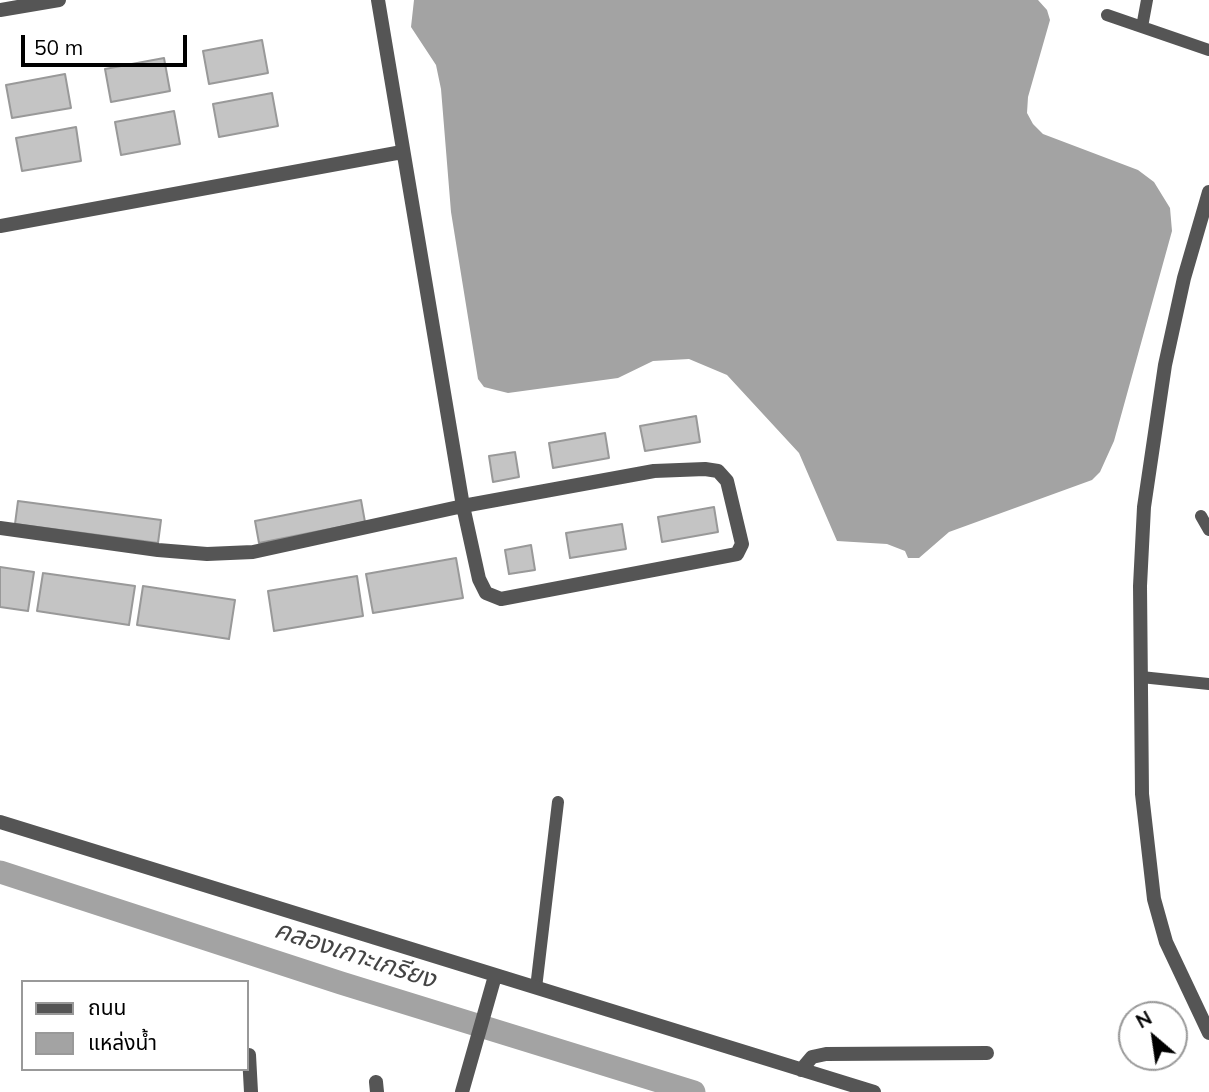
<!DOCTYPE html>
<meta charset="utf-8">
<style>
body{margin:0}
#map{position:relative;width:1209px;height:1092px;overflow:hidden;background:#fff;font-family:Mulish,"Noto Sans Thai",sans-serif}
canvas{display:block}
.legend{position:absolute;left:21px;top:980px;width:228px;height:91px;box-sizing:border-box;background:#fff;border:2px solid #999;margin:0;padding:9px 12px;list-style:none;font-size:21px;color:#000}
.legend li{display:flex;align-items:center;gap:14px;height:35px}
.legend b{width:35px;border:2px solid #999}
.north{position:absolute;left:1118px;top:1001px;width:70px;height:70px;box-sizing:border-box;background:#fff;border:2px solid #999;border-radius:50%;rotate:331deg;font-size:19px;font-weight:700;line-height:28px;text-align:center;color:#000}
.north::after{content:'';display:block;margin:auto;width:24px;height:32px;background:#000;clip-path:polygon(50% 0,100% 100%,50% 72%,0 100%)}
.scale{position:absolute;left:21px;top:35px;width:166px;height:32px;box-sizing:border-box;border:4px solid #000;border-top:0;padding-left:9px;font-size:21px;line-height:24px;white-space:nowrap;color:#000;-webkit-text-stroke:5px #fff;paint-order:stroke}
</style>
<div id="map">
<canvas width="1209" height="1092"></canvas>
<ul class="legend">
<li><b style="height:9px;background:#555"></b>ถนน</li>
<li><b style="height:19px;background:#a3a3a3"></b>แหล่งน้ำ</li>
</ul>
<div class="north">N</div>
<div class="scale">50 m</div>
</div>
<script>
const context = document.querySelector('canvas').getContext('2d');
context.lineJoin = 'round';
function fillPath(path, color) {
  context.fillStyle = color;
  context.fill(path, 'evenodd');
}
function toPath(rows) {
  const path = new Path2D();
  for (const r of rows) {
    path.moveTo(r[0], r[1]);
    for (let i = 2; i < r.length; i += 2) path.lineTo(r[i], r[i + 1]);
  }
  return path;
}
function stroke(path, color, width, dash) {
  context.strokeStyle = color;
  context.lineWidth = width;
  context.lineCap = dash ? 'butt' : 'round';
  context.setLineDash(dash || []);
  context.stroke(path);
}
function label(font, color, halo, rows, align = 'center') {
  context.font = font + ' Mulish,"Noto Sans Thai",sans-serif';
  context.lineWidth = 5;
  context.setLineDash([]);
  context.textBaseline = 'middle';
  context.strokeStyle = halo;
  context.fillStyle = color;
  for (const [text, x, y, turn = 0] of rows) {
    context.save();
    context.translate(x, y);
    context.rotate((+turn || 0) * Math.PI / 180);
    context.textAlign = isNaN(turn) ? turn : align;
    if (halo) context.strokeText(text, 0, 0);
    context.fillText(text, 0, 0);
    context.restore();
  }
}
fillPath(toPath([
 [414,0,1038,0,1047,10,1050,20,1028,97,1027,113,1033,124,1043,134,1138,170,1154,182,1170,208,1172,231,1114,441,1100,472,1092,480,949,532,919,558,908,558,905,551,887,544,837,541,799,453,727,375,689,359,653,361,618,378,508,393,484,387,478,379,451,212,441,89,436,65,411,27]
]), '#a3a3a3');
stroke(toPath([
 [0,872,341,983,694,1092]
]), '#a3a3a3', 23);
const building = toPath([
 [262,40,268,73,209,84,203,51,262,40],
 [164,58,170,91,111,102,105,69,164,58],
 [65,74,71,108,12,118,6,85,65,74],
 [272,93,278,126,219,137,213,104,272,93],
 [174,111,180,144,121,155,115,122,174,111],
 [76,127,81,161,22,171,16,138,76,127],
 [696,416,700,442,645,451,640,426,696,416],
 [605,433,609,458,553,468,549,443,605,433],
 [515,452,519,477,493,482,489,456,515,452],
 [361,500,365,522,259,543,255,521,361,500],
 [18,501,161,520,158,543,15,524,18,501],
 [714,507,718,532,662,542,658,517,714,507],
 [622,524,626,549,570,558,566,533,622,524],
 [531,545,535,570,509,574,505,550,531,545],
 [456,558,463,598,373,613,366,574,456,558],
 [0,567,34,572,28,611,0,607,0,567],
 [43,573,135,586,129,625,37,611,43,573],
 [357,576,363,616,274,631,268,591,357,576],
 [143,586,235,600,229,639,137,625,143,586]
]);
fillPath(building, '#c4c4c4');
stroke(building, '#999', 2);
stroke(toPath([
 [1107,15,1209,50],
 [1142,27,1147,0],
 [1201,516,1209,530],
 [1141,677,1209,684],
 [536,988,558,802]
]), '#555', 12);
stroke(toPath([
 [0,10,59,0],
 [1209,192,1184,278,1165,365,1144,507,1140,586,1142,794,1154,899,1166,942,1209,1033],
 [0,226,402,152],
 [0,528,158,550,207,554,253,552,463,506,654,471,705,469,718,471,727,481,742,544,737,554,501,599,486,593,479,579,463,506,378,0],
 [0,822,874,1092],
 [249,1055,251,1092],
 [801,1070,812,1057,826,1054,987,1053],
 [376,1082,377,1092],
 [462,1092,495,976]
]), '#555', 14);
label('italic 26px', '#444', '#fff', [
 ["คลองเกาะเกรียง",355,955,18]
]);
</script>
